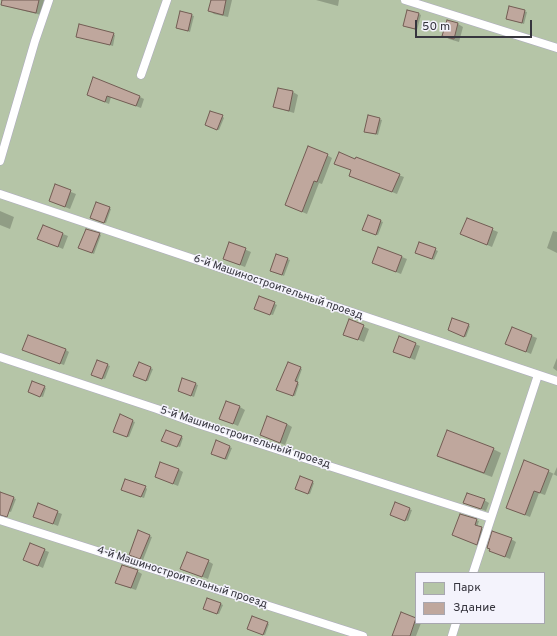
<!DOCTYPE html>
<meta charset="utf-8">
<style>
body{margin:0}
#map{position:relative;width:557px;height:636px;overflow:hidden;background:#e7e4fb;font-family:Overpass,sans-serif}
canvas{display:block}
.legend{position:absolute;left:415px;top:572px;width:130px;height:52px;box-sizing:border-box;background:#f4f3fc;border:1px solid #a8a7b0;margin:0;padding:5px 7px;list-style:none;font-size:12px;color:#36353e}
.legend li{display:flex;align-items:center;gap:8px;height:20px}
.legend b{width:20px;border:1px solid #a8a7b0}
.scale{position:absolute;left:415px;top:20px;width:117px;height:18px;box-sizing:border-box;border:2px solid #36353e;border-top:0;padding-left:5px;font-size:12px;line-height:14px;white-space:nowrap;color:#36353e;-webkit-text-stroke:3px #f4f3fc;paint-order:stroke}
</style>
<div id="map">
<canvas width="557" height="636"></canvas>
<ul class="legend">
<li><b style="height:11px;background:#b5c5a7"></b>Парк</li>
<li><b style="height:11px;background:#bfa79d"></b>Здание</li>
</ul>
<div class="scale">50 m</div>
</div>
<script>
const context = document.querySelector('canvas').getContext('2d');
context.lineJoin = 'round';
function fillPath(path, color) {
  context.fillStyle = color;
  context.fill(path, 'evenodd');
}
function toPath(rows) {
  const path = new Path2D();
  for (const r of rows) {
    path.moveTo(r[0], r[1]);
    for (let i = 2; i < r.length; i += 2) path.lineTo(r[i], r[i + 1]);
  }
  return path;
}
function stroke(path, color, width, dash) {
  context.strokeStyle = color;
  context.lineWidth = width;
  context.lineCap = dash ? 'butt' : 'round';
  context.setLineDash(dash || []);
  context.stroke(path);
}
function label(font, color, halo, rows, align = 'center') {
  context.font = font + ' Overpass,sans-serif';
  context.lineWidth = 3;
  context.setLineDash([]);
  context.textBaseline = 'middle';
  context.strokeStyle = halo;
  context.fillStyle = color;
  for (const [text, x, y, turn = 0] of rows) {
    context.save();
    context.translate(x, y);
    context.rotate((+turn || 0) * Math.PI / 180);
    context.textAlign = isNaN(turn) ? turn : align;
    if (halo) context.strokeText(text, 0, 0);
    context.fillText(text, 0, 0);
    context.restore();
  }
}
fillPath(toPath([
 [0,0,557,0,557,636,0,636],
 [416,573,544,573,544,623,416,623]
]), '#b5c5a7');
fillPath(toPath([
 [9,0,44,0,41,15,13,8,8,5],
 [212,0,232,0,228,17,214,14,210,11],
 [316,0,339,0,338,6],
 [510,7,527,12,524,24,507,19],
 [181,12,194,16,190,32,177,28],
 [419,14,421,15,417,30,407,27],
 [447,21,458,24,463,27,459,42,449,39,444,36],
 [113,34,115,35,113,46,77,36],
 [279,89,293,92,298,95,294,113,280,109,275,106],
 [88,95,140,97,144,99,141,108,111,97,109,104],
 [222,116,224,118,219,130,208,126],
 [379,119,382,120,378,135,368,132],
 [327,155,332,158,322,184,319,183,307,214,286,205],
 [356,160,404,177,397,194,350,175],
 [56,186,76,194,70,209,55,203],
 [109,208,111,209,106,223,93,219],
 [0,211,14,217,10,229,0,225],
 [369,216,383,222,378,235,366,231],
 [467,219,498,232,492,247,461,234],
 [553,231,557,232,557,253,547,248],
 [63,234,68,236,63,249,39,239],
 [99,234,101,235,94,254,82,249],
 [230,243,251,252,245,267,229,261],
 [420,243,438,251,434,260,418,254],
 [277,255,290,260,284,276,273,272],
 [402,257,407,259,401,274,373,263],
 [259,297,277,305,273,315,257,310],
 [349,320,369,329,364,342,344,334],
 [468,325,470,326,466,337,451,331],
 [512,328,537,338,531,354,512,346],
 [415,344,420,346,415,360,400,354],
 [23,350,66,350,69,352,64,365],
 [557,358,557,371,553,368],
 [97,361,110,366,105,379,94,376],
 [139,363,153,369,148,381,137,377],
 [300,368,302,369,297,383,299,384,295,396,279,390],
 [183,379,198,385,194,397,181,392],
 [44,387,46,388,43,397,31,393],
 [240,407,245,410,238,426,220,418],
 [121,416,135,422,129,437,117,433],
 [287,424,292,427,285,445,261,435],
 [181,437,183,438,180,447,165,442],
 [216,441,232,448,227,460,214,455],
 [493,449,501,453,492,477,446,460,438,455],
 [557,467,557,476,553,474,545,495,539,493,530,517,507,508,548,471,554,474],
 [178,469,183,472,178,486,156,477],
 [312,482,314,483,310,494,298,490],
 [145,487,147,489,144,498,124,491],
 [0,493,16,499,11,512,0,508],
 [484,500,489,503,486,511,465,503],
 [409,509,412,510,408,521,393,515],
 [57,512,62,514,58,526,40,519],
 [460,515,479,521,477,527,484,530,479,545,455,536],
 [149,536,152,537,143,560,130,555],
 [511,539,516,542,510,559,496,553],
 [44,550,49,552,43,568,25,560],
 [208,561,213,564,208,579,187,571],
 [137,571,142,574,136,590,121,585],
 [221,604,223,605,219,614,206,610],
 [402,613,416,619,416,623,421,623,416,636,397,636],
 [267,623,269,624,265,635,251,630]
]), '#0003');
const building = toPath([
 [2,0,39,0,36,13,1,5,2,0],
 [211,0,226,0,223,15,208,11,211,0],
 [509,6,525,10,522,23,506,19,509,6],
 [407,10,419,13,415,29,403,26,407,10],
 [180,11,192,14,188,31,176,28,180,11],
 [447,20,458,23,454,39,442,36,447,20],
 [79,24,114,33,110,45,76,37,79,24],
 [93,77,140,96,136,106,107,96,105,102,87,95,93,77],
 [278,88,293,91,289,111,273,107,278,88],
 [210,111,223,115,217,130,205,125,210,111],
 [368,115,380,118,376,134,364,132,368,115],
 [308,146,328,154,317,182,314,181,302,212,285,205,308,146],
 [339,152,355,159,356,157,400,174,392,192,349,176,351,170,334,164,339,152],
 [55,184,71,190,65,207,49,201,55,184],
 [96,202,110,207,104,223,90,218,96,202],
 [368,215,381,220,376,235,362,230,368,215],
 [467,218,493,228,487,245,460,234,467,218],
 [43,225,63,233,58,247,37,239,43,225],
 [86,229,100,233,92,253,78,248,86,229],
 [229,242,246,248,240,265,223,259,229,242],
 [419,242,436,248,432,259,415,253,419,242],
 [378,247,402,256,396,272,372,263,378,247],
 [276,254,288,258,282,275,270,271,276,254],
 [259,296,275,302,270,315,254,309,259,296],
 [452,318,469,324,464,337,448,330,452,318],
 [349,319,364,325,358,340,343,335,349,319],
 [512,327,532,335,526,352,505,344,512,327],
 [28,335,66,349,60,364,22,350,28,335],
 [399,336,416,343,410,358,393,352,399,336],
 [97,360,108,364,102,379,91,375,97,360],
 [139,362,151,367,146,381,133,376,139,362],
 [288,362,301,367,295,381,298,382,293,396,276,390,288,362],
 [182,378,196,383,191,396,178,391,182,378],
 [32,381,45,386,40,397,28,392,32,381],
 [226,401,240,406,233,424,219,419,226,401],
 [120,414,133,420,127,437,113,432,120,414],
 [267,416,287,424,280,443,260,435,267,416],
 [166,430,182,436,177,447,161,441,166,430],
 [447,430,494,448,484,473,437,456,447,430],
 [216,440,230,446,225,459,211,454,216,440],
 [524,460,549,470,540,493,534,491,525,515,506,508,524,460],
 [160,462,179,469,173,484,155,477,160,462],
 [300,476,313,481,308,494,295,489,300,476],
 [125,479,146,486,141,497,121,490,125,479],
 [0,492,14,497,7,517,0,515,0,492],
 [467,493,485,499,481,509,463,503,467,493],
 [395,502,410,508,405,521,390,515,395,502],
 [38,503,58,511,53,524,33,517,38,503],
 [460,514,477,519,475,525,482,527,477,545,452,535,460,514],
 [138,530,150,535,140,559,129,555,138,530],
 [492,531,512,538,505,557,489,551,490,549,487,548,492,531],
 [30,543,45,549,38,566,23,560,30,543],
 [187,552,209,560,202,577,180,569,187,552],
 [122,565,138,570,131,588,115,583,122,565],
 [207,598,221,603,217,614,203,609,207,598],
 [401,612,416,618,410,636,392,636,401,612],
 [252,616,268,622,263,635,247,629,252,616]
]);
fillPath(building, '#bfa79d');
stroke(building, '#735d54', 1);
const service = toPath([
 [405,0,557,48],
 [141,75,167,0],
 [0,161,35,41,49,0],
 [0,194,557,381],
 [0,357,157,409,198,424,491,518],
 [0,520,363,636],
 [473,573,538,375],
 [452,636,456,623]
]);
stroke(service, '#aeabc1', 9);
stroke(service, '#fff', 8);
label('11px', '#36353e', '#f4f3fc', [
 ["6-й Машиностроительный проезд",278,288,19],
 ["5-й Машиностроительный проезд",245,438,18],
 ["4-й Машиностроительный проезд",182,578,18]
]);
</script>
